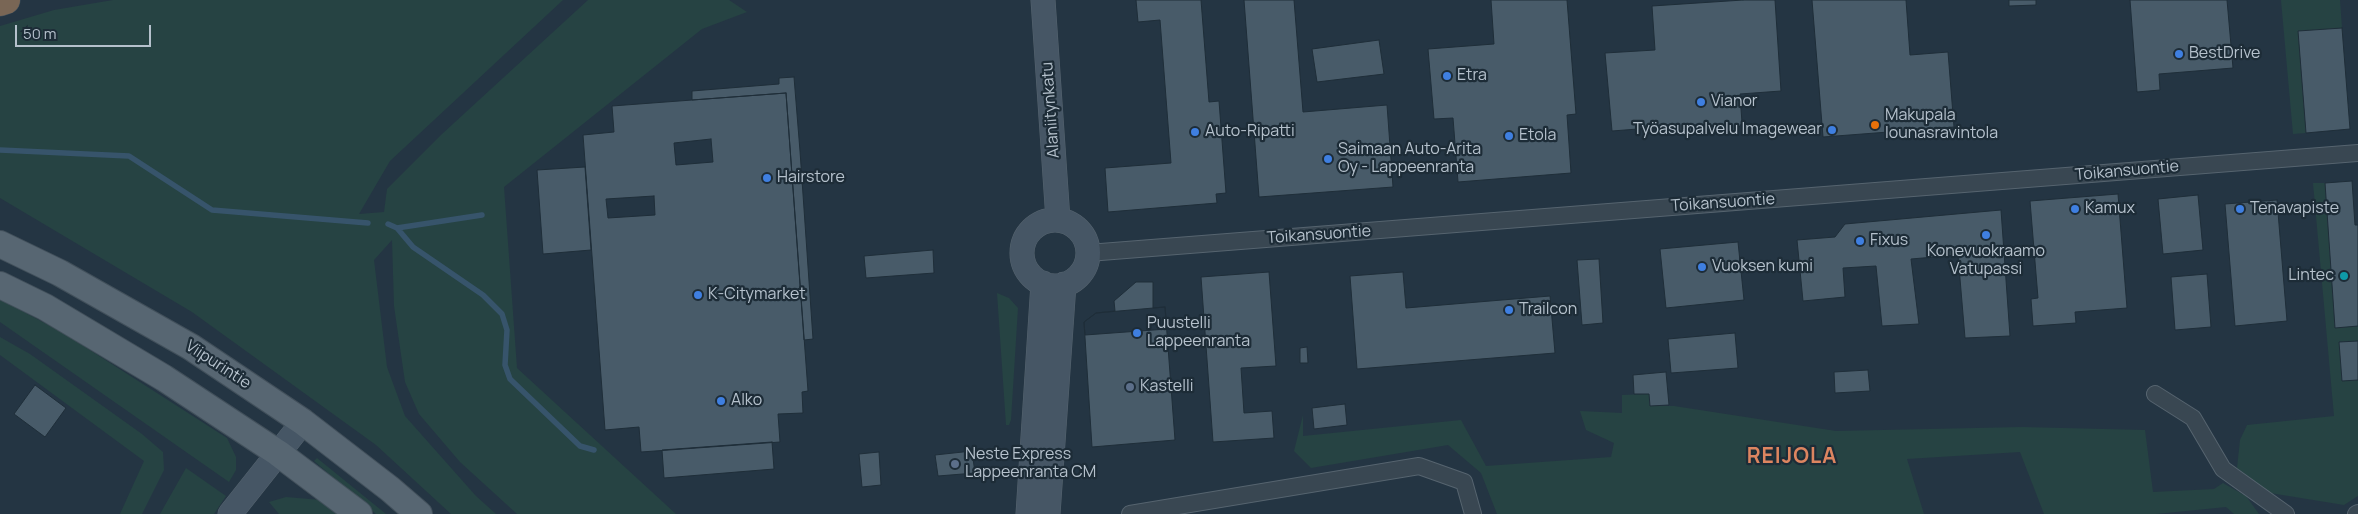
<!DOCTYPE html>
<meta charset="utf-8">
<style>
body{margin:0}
#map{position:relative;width:2358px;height:514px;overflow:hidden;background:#243543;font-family:Manrope,sans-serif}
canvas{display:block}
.scale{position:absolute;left:15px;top:25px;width:136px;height:22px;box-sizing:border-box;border:2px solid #b5c1cc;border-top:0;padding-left:6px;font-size:15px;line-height:18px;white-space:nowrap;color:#b5c1cc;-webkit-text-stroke:4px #1d2c37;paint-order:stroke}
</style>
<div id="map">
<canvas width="2358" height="514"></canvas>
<div class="scale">50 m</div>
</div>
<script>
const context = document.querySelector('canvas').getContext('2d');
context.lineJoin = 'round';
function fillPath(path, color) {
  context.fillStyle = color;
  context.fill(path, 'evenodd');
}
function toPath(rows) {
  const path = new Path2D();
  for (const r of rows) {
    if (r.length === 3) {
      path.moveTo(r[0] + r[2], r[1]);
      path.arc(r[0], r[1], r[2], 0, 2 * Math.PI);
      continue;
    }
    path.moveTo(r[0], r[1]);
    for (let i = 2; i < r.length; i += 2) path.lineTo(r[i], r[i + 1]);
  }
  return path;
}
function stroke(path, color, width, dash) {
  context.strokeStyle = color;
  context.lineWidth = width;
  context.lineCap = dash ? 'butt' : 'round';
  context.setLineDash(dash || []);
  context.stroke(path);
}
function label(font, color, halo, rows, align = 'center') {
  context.font = font + ' Manrope,sans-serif';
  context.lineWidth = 4.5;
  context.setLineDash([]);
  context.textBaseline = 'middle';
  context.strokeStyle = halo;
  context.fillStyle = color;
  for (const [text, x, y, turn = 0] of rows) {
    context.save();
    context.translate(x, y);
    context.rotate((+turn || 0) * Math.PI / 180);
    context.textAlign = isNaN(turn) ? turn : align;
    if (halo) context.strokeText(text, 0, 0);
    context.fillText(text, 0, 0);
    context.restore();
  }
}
fillPath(toPath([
 [113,0,563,0,390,161,359,214,384,212,387,189,442,134,588,0,729,0,747,12,702,29,504,187,517,368,676,514,517,514,460,462,419,414,405,382,394,306,392,240,374,260,387,367,405,416,476,496,496,514,451,514,376,445,192,312,0,198,0,26,54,10],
 [2281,0,2340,0,2342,28,2298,32,2306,133,2293,134],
 [2313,183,2325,183,2335,328,2358,326,2358,341,2340,342,2358,380,2358,496,2344,505,2270,493,2237,468,2240,440,2247,425,2334,416],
 [997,293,1009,298,1018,308,1011,420,1009,425,1006,425],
 [0,299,65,334,227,438,236,457,236,470,229,482,0,322],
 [0,337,30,354,142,434,163,452,164,470,142,514,120,514,144,461,0,355],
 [1649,394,1650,406,1674,406,1836,431,2022,427,2145,430,2153,492,2214,489,2223,483,2246,496,2259,514,2234,514,2226,507,2156,514,2044,514,2020,452,1907,459,1924,514,1497,514,1481,473,1448,445,1311,468,1294,451,1303,415,1303,436,1461,420,1486,466,1611,457,1614,443,1586,430,1580,411,1622,413,1622,395],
 [317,458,386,514,376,514,314,461],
 [186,468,226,496,214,514,160,514],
 [286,497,321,500,341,514,279,514,269,502]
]), '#264343');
stroke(toPath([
 [0,150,129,156,212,210,368,223],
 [388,224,397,228,413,247,483,295,502,314,507,330,505,365,510,379,580,446,594,450],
 [397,228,482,215]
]), '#37546b', 5.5);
const building = toPath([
 [1136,0,1201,0,1209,102,1219,101,1226,193,1216,194,1217,203,1108,212,1105,168,1171,163,1160,20,1138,22,1136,0],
 [1244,0,1294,0,1303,112,1387,105,1393,187,1259,197,1244,0],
 [1491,0,1567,0,1576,114,1567,115,1571,173,1458,182,1453,118,1434,119,1428,49,1494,44,1491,0],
 [1743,0,1775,0,1781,91,1740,94,1742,123,1737,130,1732,131,1677,135,1676,126,1612,131,1605,53,1655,50,1652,6,1743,0],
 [1812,0,1906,0,1910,55,1948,52,1954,127,1823,137,1812,0],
 [2009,0,2036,0,2036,5,2009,6,2009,0],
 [2130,0,2227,0,2233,68,2159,74,2160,90,2137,92,2130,0],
 [2342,28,2350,129,2306,133,2298,31,2342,28],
 [1379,40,1384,74,1317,82,1312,49,1379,40],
 [794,77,800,151,813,339,804,340,786,93,692,100,692,91,779,84,779,78,794,77],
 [786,93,808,391,802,392,803,413,778,414,780,442,641,452,639,427,605,430,583,135,614,132,612,106,786,93],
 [711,139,713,162,676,165,674,143,711,139],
 [585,167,591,250,543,254,537,170,585,167],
 [2352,181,2355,225,2358,225,2358,326,2335,328,2325,183,2352,181],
 [2118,194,2127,308,2075,312,2076,323,2033,326,2031,299,2038,298,2030,201,2118,194],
 [2198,195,2203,250,2163,254,2158,199,2198,195],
 [654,196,655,215,608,218,606,199,654,196],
 [2277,200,2287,321,2235,326,2225,204,2277,200],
 [2001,210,2010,336,1965,338,1958,255,1911,259,1919,324,1882,326,1876,266,1843,268,1845,297,1803,301,1797,240,1835,237,1845,224,2001,210],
 [1738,242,1744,300,1666,308,1660,249,1738,242],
 [933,250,934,273,866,278,864,256,933,250],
 [1599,259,1603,323,1582,325,1577,260,1599,259],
 [1269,272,1276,366,1241,368,1244,413,1272,411,1274,438,1213,442,1201,277,1269,272],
 [1403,272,1406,308,1550,296,1555,353,1357,369,1350,276,1403,272],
 [2207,274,2211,327,2175,330,2171,277,2207,274],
 [1136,282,1153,282,1153,308,1165,307,1175,440,1092,447,1084,322,1096,313,1115,311,1114,301,1136,282],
 [1165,307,1167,329,1085,335,1084,322,1096,313,1165,307],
 [1735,333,1738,368,1671,373,1668,339,1735,333],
 [2358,341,2358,380,2342,381,2339,342,2358,341],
 [1307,347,1308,363,1300,363,1300,348,1307,347],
 [1868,370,1870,391,1835,393,1834,372,1868,370],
 [1666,372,1669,405,1650,406,1649,394,1634,394,1633,375,1666,372],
 [35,385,66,408,45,437,14,414,35,385],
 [1345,404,1347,425,1314,429,1312,408,1345,404],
 [772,442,774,469,664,478,662,450,772,442],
 [972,451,975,473,938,476,935,455,972,451],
 [879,452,881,485,862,487,859,454,879,452]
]);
fillPath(building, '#485b69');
stroke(building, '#1f2e39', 1);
const street = toPath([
 [1088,253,2358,153],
 [2155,394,2193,418,2223,469,2286,514],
 [1130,514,1419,466,1464,482,1473,514],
 [2356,514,2358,513]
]);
const secondary = toPath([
 [1043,0,1058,220],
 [1055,253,33],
 [230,514,303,422],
 [1028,514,1043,283],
 [1048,514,1064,284]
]);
const primary = toPath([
 [0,244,60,273,191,347,303,422,390,489,419,514],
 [0,285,45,307,164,378,278,453,359,514]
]);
const highway = toPath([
 [0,2,6,0]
]);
stroke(street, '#56646f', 18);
stroke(secondary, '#56646f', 25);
stroke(primary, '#42505b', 28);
stroke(highway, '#43515c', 29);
stroke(street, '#394752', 16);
stroke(secondary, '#465665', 24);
stroke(primary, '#576672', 26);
stroke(highway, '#796655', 28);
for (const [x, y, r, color] of [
 [2179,54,5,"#3f7fe0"],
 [1447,76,5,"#3f7fe0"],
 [1701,102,5,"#3f7fe0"],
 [1875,125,5,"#e8710a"],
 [1832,130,5,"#3f7fe0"],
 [1195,132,5,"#3f7fe0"],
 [1509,136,5,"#3f7fe0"],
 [1328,159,5,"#3f7fe0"],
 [767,178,5,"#3f7fe0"],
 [2075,209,5,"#3f7fe0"],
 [2240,209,5,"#3f7fe0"],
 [1986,235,5,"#3f7fe0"],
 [1860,241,5,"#3f7fe0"],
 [1702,267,5,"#3f7fe0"],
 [2344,276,5,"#0f9aa8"],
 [698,295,5,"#3f7fe0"],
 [1509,310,5,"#3f7fe0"],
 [1137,333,5,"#3f7fe0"],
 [1130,387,5,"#5c6f8a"],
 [721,401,5,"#3f7fe0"],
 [955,464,5,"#5c6f8a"]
]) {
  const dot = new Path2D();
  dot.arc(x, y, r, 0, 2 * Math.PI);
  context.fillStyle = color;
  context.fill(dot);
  stroke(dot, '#1d2c37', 2);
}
label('16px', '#b5c1cc', '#1d2c37', [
 ["BestDrive",2189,54],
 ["Etra",1457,76],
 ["Vianor",1711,102],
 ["Makupala",1885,116],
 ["lounasravintola",1885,134],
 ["Työasupalvelu Imagewear",1822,130,"right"],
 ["Auto-Ripatti",1205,132],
 ["Etola",1519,136],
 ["Saimaan Auto-Arita",1338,150],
 ["Oy - Lappeenranta",1338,168],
 ["Hairstore",777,178],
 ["Kamux",2085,209],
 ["Tenavapiste",2250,209],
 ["Fixus",1870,241],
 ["Konevuokraamo",1986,252,"center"],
 ["Vatupassi",1986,270,"center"],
 ["Vuoksen kumi",1712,267],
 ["Lintec",2334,276,"right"],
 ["K-Citymarket",708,295],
 ["Trailcon",1519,310],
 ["Puustelli",1147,324],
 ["Lappeenranta",1147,342],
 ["Kastelli",1140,387],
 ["Alko",731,401],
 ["Neste Express",965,455],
 ["Lappeenranta CM",965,473]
], 'left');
label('16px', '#b5c1cc', '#1d2c37', [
 ["Alaniitynkatu",1051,110,-94],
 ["Toikansuontie",2127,171,-5],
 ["Toikansuontie",1723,203,-4],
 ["Toikansuontie",1319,235,-4],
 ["Viipurintie",218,365,33]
]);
context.letterSpacing = '1px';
label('bold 21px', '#dd8560', '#1d2c37', [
 ["REIJOLA",1792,457]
]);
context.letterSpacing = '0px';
</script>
